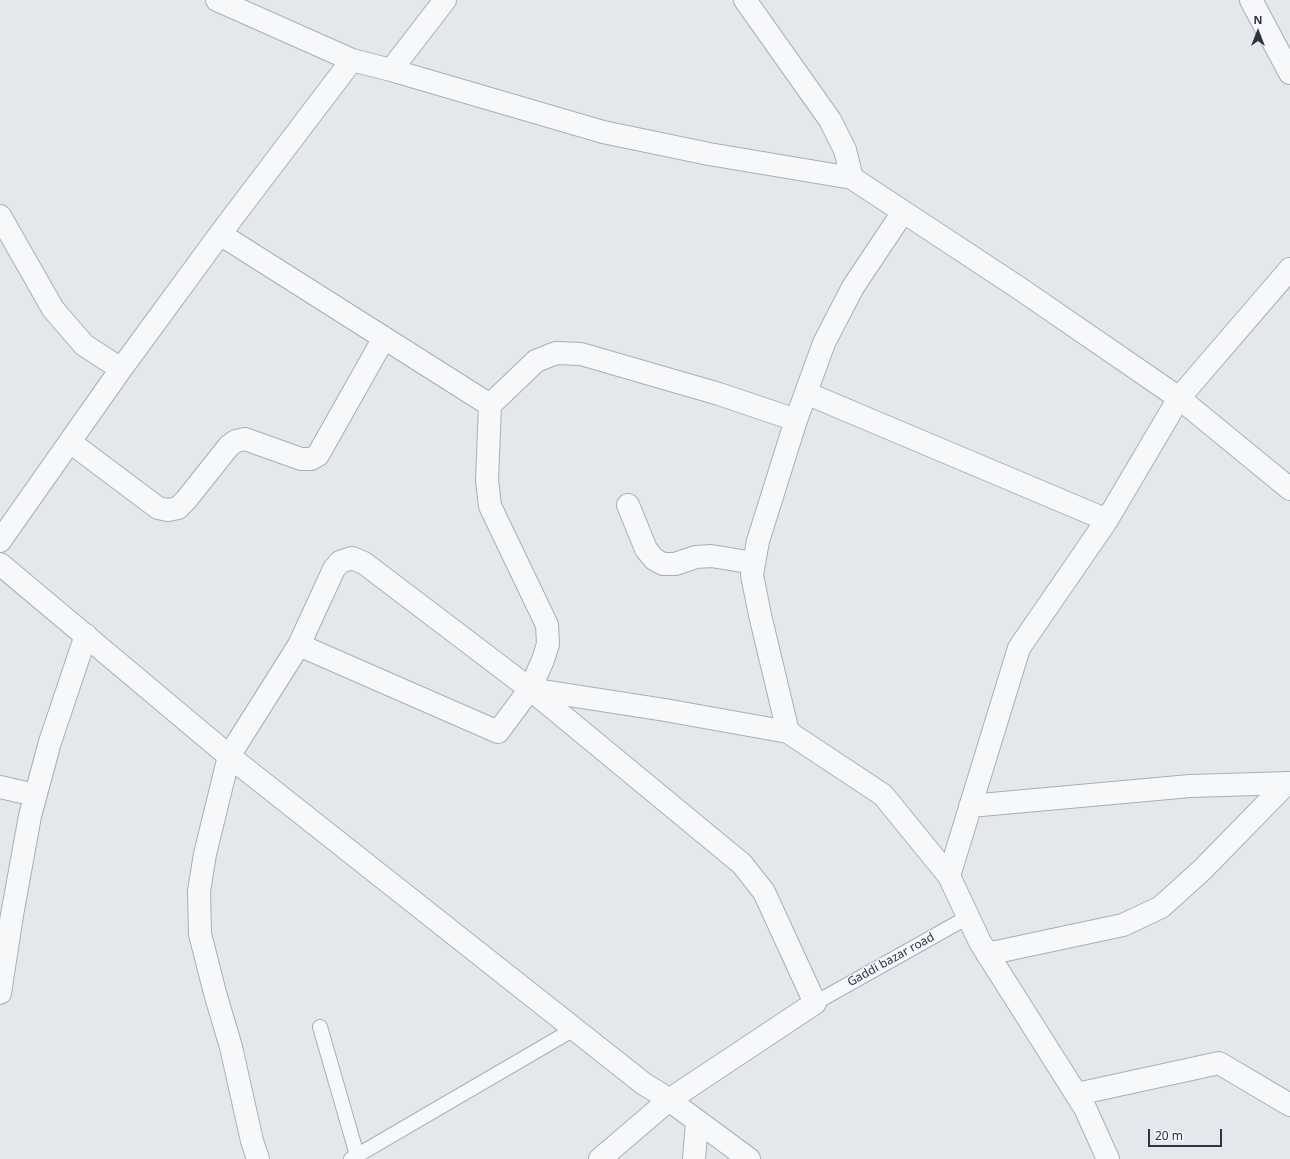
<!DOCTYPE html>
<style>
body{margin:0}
#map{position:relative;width:1290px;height:1159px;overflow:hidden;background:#e4e7ec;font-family:"Noto Sans",sans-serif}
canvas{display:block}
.north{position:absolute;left:1238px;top:12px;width:40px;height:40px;-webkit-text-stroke:3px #f4f6f9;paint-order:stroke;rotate:0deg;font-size:11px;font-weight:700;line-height:16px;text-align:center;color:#2b3445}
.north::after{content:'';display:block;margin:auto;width:14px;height:18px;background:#2b3445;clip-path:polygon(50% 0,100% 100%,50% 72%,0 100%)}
.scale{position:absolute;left:1148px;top:1129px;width:74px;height:18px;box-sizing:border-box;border:2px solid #2b3445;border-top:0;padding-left:5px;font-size:12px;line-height:14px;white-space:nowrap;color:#2b3445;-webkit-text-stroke:3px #f4f6f9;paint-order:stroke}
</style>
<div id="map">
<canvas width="1290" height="1159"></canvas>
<div class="north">N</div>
<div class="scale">20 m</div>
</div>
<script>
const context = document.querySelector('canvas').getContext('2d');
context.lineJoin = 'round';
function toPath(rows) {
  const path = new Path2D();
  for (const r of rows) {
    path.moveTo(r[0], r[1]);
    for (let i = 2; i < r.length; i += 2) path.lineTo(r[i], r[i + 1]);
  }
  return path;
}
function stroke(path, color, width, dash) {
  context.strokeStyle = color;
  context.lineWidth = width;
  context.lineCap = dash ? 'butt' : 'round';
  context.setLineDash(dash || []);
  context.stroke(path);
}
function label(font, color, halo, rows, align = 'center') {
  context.font = font + ' "Noto Sans",sans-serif';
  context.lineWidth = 3;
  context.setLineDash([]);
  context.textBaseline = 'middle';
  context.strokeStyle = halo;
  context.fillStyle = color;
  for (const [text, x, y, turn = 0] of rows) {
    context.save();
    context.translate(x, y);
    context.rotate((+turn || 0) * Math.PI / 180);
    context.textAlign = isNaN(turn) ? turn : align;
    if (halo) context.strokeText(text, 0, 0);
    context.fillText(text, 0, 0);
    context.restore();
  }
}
const service = toPath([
 [815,1003,968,917],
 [320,1027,357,1155],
 [351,1159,574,1029]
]);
const minor = toPath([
 [217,0,352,60],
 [445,0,391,70,603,132,709,154,852,178,845,150,830,120,745,0],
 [1251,0,1290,73],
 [852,178,1019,288,1179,398,1290,489],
 [0,216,53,309,84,345,121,369],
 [220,234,490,405,536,361,556,353,581,354,719,394,796,420],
 [806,393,1107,520],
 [70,442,158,508,168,510,178,508,186,500,229,446,236,441,245,439,301,459,311,459,318,455,384,338],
 [628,505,646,549,654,559,663,564,675,564,696,557,711,556,754,563],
 [0,541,121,369,220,234,352,60,391,70],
 [0,564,229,756,644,1084,659,1093,669,1100,815,1003,764,892,742,864,530,689,543,660,548,644,547,625,490,506,487,480,490,405],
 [299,645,334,569,340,562,352,558,364,563,530,689,665,710,788,732,883,795,949,876,980,942,1085,1108,1108,1159],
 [788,732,760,615,752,575,758,541,796,420,824,343,853,287,903,212],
 [0,787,35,795],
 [970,806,1190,786,1290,783],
 [949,876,1019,648,1107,520,1179,398,1290,269],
 [987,954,1123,925,1161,907,1202,870,1287,783],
 [0,993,12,915,30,816,50,742,86,635],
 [1077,1094,1219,1063,1290,1105],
 [258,1159,252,1141,231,1047,215,993,200,934,199,891,205,854,229,756,299,645,498,732,530,689],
 [600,1159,669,1100,749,1159],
 [694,1159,697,1122]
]);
stroke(service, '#a9aeb7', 16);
stroke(minor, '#a9aeb7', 24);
stroke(service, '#f7f8fa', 14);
stroke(minor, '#f7f8fa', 22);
label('12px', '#2b3445', '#f4f6f9', [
 ["Gaddi bazar road",891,960,-29]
]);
</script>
